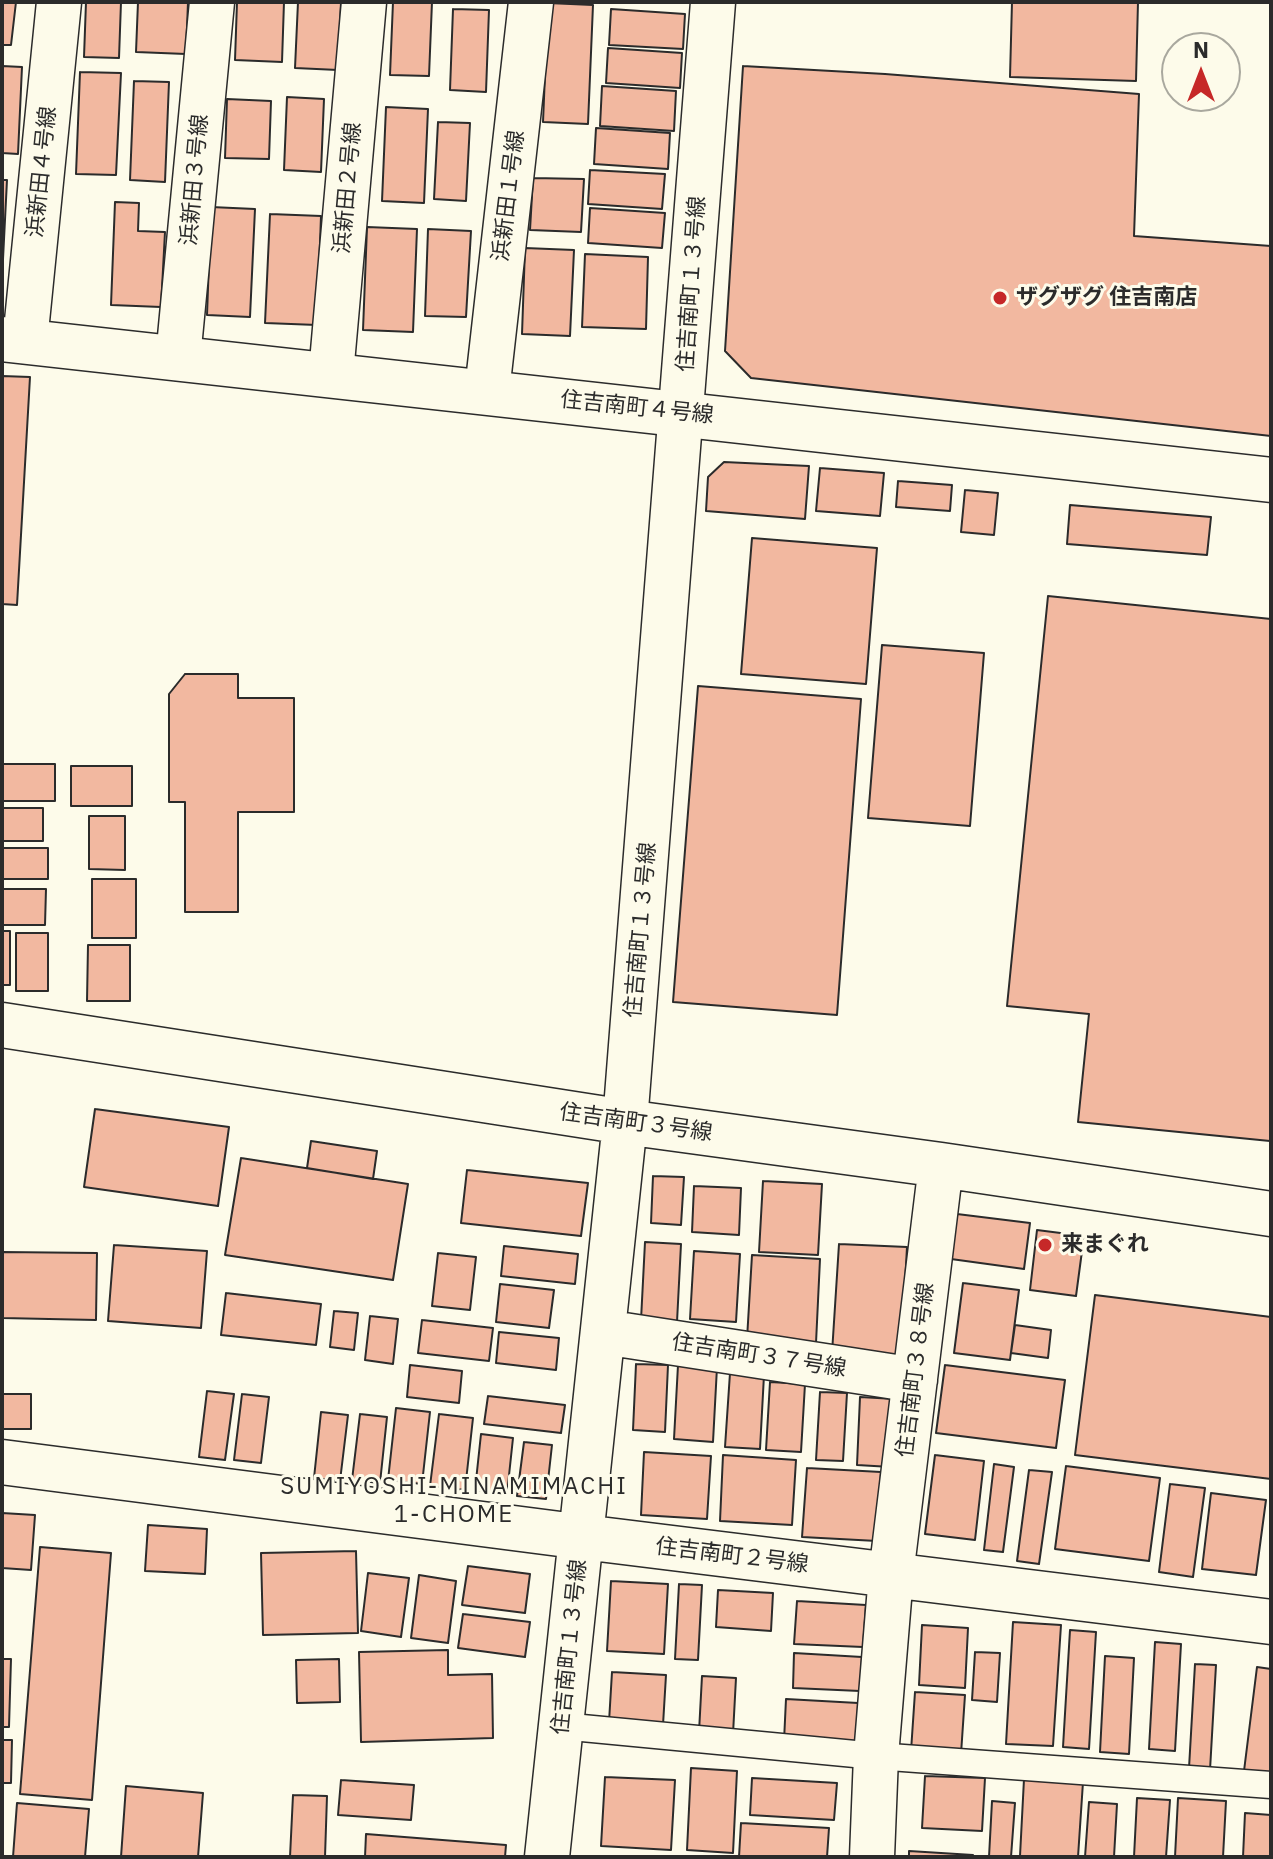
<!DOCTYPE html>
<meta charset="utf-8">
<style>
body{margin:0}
#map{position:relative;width:1273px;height:1859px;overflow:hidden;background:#fdfbea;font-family:"IBM Plex Sans",sans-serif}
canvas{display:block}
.frame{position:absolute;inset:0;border:4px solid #2b2b2b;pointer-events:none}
.north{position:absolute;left:1161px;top:32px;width:80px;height:80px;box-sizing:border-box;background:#fdfbea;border:2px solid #a9a89e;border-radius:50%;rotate:0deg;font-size:22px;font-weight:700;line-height:32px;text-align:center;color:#2b2b2b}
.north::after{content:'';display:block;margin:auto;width:28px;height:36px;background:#c62828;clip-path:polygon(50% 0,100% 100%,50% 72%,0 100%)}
</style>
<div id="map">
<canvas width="1273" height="1859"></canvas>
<div class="frame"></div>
<div class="north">N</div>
</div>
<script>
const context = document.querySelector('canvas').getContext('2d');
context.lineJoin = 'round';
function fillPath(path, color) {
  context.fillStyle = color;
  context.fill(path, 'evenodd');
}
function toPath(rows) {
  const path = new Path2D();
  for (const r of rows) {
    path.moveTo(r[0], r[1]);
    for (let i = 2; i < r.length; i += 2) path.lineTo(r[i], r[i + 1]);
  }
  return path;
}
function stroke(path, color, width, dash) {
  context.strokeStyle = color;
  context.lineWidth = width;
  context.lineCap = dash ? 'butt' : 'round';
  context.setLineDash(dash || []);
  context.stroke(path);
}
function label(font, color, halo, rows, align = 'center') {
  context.font = font + ' "IBM Plex Sans","Noto Sans JP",sans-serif';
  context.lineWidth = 6;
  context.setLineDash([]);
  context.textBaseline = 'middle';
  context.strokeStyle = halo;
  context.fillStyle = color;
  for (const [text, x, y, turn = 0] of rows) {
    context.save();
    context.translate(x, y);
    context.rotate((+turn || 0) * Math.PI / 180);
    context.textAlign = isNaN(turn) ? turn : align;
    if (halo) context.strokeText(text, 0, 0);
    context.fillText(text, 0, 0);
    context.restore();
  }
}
const building = toPath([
 [2,2,16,2,11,45,2,45,2,2],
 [86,2,121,2,119,58,84,57,86,2],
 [138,2,188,2,186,54,136,52,138,2],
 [237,2,284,2,282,62,235,60,237,2],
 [298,2,341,2,338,70,295,68,298,2],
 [393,2,432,2,429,76,390,75,393,2],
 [1012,2,1138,2,1136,81,1010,77,1012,2],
 [548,3,593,5,588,124,543,122,548,3],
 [453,9,489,10,486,92,450,90,453,9],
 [611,9,685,14,683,49,609,45,611,9],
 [608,48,682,53,680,88,606,83,608,48],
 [2,66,22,67,18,154,2,153,2,66],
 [743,66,885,74,1139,94,1134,236,1271,246,1271,436,751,378,725,351,743,66],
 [80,72,121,73,116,175,76,174,80,72],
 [134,81,169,82,165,182,130,180,134,81],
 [602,86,676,91,674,131,600,126,602,86],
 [287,97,324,99,321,172,284,170,287,97],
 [227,99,271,101,269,159,225,158,227,99],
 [386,107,428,109,424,203,382,201,386,107],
 [438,122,470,123,466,201,434,199,438,122],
 [596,128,670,133,668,169,594,164,596,128],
 [590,170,665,174,662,209,588,204,590,170],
 [533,178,584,179,581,232,530,230,533,178],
 [2,180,7,180,2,279,2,180],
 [115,202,139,203,138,231,165,232,161,307,111,305,115,202],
 [211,207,255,209,250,317,207,315,211,207],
 [590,208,665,213,662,248,588,243,590,208],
 [270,214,321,216,317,325,265,323,270,214],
 [367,227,417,229,413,332,363,330,367,227],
 [428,229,471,231,466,317,425,316,428,229],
 [525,248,574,250,570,336,522,334,525,248],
 [585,254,648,257,646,329,582,327,585,254],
 [2,376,30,377,17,605,2,604,2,376],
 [724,462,809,466,805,519,706,511,708,477,724,462],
 [820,468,884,473,880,516,816,511,820,468],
 [898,481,952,485,950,511,896,507,898,481],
 [965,490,998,493,994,535,961,532,965,490],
 [1070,505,1211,517,1207,555,1067,544,1070,505],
 [752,538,877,548,866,684,741,674,752,538],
 [1048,596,1271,619,1270,1141,1078,1122,1089,1014,1007,1006,1048,596],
 [882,645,984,653,970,826,868,818,882,645],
 [185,674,238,674,238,698,294,698,294,812,238,812,238,912,185,912,185,802,169,802,169,694,185,674],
 [698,686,861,699,837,1015,673,1002,698,686],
 [2,764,55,764,55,801,2,801,2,764],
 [71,766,132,766,132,806,71,806,71,766],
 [2,808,43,808,43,841,2,841,2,808],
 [89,816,125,816,125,870,89,869,89,816],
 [2,848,48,848,48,879,2,879,2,848],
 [92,879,136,879,136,938,92,938,92,879],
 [2,889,46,889,45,925,2,925,2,889],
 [2,931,10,931,10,985,2,985,2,931],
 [16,933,48,933,48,991,16,991,16,933],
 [88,945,130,945,130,1001,87,1001,88,945],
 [95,1109,229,1127,218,1206,84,1187,95,1109],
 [311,1141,377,1151,373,1179,307,1168,311,1141],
 [241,1158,408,1184,393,1280,225,1255,241,1158],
 [467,1170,588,1183,581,1236,461,1223,467,1170],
 [653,1176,684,1177,681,1225,651,1223,653,1176],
 [763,1181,822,1184,818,1255,759,1252,763,1181],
 [694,1186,741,1188,739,1235,692,1232,694,1186],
 [957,1214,1030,1223,1024,1269,951,1259,957,1214],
 [1037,1230,1084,1236,1076,1296,1030,1290,1037,1230],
 [645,1242,681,1244,677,1322,641,1320,645,1242],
 [839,1244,907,1247,901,1357,832,1353,839,1244],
 [114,1245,207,1251,201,1328,108,1321,114,1245],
 [504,1246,578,1254,575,1284,501,1276,504,1246],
 [694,1251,740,1254,736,1322,690,1319,694,1251],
 [2,1252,97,1253,96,1320,2,1318,2,1252],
 [438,1253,476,1257,470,1310,432,1306,438,1253],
 [752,1255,820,1259,816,1343,747,1339,752,1255],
 [963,1283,1019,1290,1010,1360,954,1353,963,1283],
 [500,1284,554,1290,549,1328,496,1322,500,1284],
 [226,1293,321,1304,316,1345,221,1335,226,1293],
 [1095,1295,1271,1317,1271,1479,1075,1455,1095,1295],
 [334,1311,358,1313,354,1350,330,1347,334,1311],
 [370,1316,398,1319,393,1364,365,1360,370,1316],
 [422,1320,493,1328,489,1361,418,1353,422,1320],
 [1015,1325,1051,1330,1048,1358,1011,1353,1015,1325],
 [499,1332,559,1338,556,1370,496,1363,499,1332],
 [636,1364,668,1365,665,1432,633,1430,636,1364],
 [410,1365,462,1371,459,1403,407,1397,410,1365],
 [678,1365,717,1367,713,1442,674,1439,678,1365],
 [945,1365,1065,1380,1056,1448,936,1433,945,1365],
 [730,1373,764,1375,760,1449,725,1447,730,1373],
 [770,1382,805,1384,801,1452,766,1450,770,1382],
 [207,1391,234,1394,225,1460,199,1457,207,1391],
 [820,1392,847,1393,843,1461,816,1460,820,1392],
 [2,1394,31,1394,31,1429,2,1429,2,1394],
 [242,1394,269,1397,261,1463,234,1460,242,1394],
 [488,1396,565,1405,561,1433,484,1424,488,1396],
 [860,1397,895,1399,891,1467,857,1465,860,1397],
 [396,1408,430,1412,422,1484,388,1480,396,1408],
 [321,1412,348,1415,340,1481,314,1478,321,1412],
 [360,1414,387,1417,380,1483,352,1480,360,1414],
 [439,1414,473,1418,465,1490,430,1486,439,1414],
 [481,1434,513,1438,507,1494,475,1490,481,1434],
 [524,1442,552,1445,546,1499,517,1496,524,1442],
 [644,1452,711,1456,707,1519,641,1515,644,1452],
 [723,1455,796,1460,792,1525,720,1521,723,1455],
 [935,1455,984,1461,975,1540,925,1534,935,1455],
 [994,1464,1014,1467,1003,1552,984,1550,994,1464],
 [1066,1466,1160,1478,1149,1561,1055,1549,1066,1466],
 [807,1468,881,1472,877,1541,802,1537,807,1468],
 [1029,1470,1052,1472,1039,1564,1017,1561,1029,1470],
 [1170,1484,1205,1488,1193,1577,1159,1572,1170,1484],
 [1211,1493,1266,1500,1256,1575,1202,1569,1211,1493],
 [2,1513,35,1515,31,1570,2,1568,2,1513],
 [148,1525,207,1529,205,1574,145,1571,148,1525],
 [40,1547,111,1553,92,1800,20,1794,40,1547],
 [356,1551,358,1633,263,1635,261,1553,356,1551],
 [468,1566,530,1574,525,1613,462,1605,468,1566],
 [368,1573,409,1578,401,1637,361,1631,368,1573],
 [419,1575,456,1581,448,1643,411,1638,419,1575],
 [611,1581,668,1584,664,1654,607,1651,611,1581],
 [679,1584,702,1585,698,1660,675,1659,679,1584],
 [718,1590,773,1593,771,1631,716,1627,718,1590],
 [797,1601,866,1605,863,1647,794,1644,797,1601],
 [463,1614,530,1622,525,1657,458,1648,463,1614],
 [1013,1622,1061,1625,1053,1746,1006,1744,1013,1622],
 [922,1625,968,1628,965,1688,919,1685,922,1625],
 [1070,1630,1096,1632,1089,1749,1063,1747,1070,1630],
 [1155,1642,1181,1644,1175,1751,1149,1749,1155,1642],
 [448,1650,448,1675,492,1674,493,1738,361,1742,359,1652,448,1650],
 [975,1652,1000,1653,997,1702,972,1700,975,1652],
 [794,1653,862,1657,860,1691,793,1688,794,1653],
 [1105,1656,1134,1658,1129,1754,1100,1752,1105,1656],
 [2,1659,11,1659,9,1727,2,1727,2,1659],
 [339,1659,340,1702,297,1703,296,1660,339,1659],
 [1195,1664,1216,1665,1210,1770,1189,1768,1195,1664],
 [1257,1667,1271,1669,1271,1774,1244,1771,1257,1667],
 [612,1672,666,1675,663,1725,609,1722,612,1672],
 [702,1676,736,1678,733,1734,699,1732,702,1676],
 [915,1692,965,1695,961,1754,911,1751,915,1692],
 [786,1699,858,1703,857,1745,784,1741,786,1699],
 [2,1740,12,1740,11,1783,2,1783,2,1740],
 [691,1768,737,1771,733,1853,687,1850,691,1768],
 [925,1776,985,1778,982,1831,922,1828,925,1776],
 [605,1777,675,1780,671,1850,601,1846,605,1777],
 [752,1778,837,1783,834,1820,750,1815,752,1778],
 [1024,1779,1083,1782,1078,1857,1020,1856,1024,1779],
 [341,1780,414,1785,411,1820,338,1815,341,1780],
 [126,1786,203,1793,198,1857,121,1857,126,1786],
 [293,1795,327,1796,325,1857,290,1857,293,1795],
 [1137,1798,1170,1800,1166,1857,1134,1857,1137,1798],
 [1178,1798,1226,1801,1223,1857,1175,1857,1178,1798],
 [992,1801,1015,1803,1011,1857,989,1857,992,1801],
 [1089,1802,1117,1804,1114,1857,1085,1857,1089,1802],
 [17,1803,89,1809,85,1857,13,1857,17,1803],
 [1245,1813,1271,1815,1271,1857,1243,1857,1245,1813],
 [741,1823,829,1828,827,1857,739,1857,741,1823],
 [366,1834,506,1845,505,1857,365,1857,366,1834],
 [909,1851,973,1855,973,1857,909,1857,909,1851]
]);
fillPath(building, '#f2b8a0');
stroke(building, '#2b2b2b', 2);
const service = toPath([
 [561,1726,876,1756,1271,1785]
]);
const minor = toPath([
 [25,341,59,2],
 [178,358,212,2],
 [331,374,364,2],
 [487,391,531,2],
 [2,1025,625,1122,941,1165,1271,1214],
 [604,1332,915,1380],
 [2,1462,583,1537,1271,1622],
 [547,1857,625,1122,713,2],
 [872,1857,876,1756,891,1575,941,1165]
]);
const tertiary = toPath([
 [2,339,1271,480]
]);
stroke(service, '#2b2b2b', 29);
stroke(minor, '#2b2b2b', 47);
stroke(tertiary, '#2b2b2b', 47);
stroke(service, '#fdfbea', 26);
stroke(minor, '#fdfbea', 44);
stroke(tertiary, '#fdfbea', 44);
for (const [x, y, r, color] of [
 [1000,298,8,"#c62828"],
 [1045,1245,8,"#c62828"]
]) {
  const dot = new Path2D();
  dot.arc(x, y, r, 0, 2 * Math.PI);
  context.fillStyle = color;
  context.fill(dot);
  stroke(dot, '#fdfbea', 3);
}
label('22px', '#2b2b2b', '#fdfbea', [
 ["浜新田４号線",42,172,-84],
 ["浜新田３号線",195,180,-85],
 ["浜新田２号線",348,188,-85],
 ["浜新田１号線",509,196,-83],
 ["住吉南町１３号線",692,284,-86],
 ["住吉南町４号線",637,408,6],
 ["住吉南町１３号線",641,930,-85],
 ["住吉南町３号線",636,1123,8],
 ["住吉南町３７号線",759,1356,9],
 ["住吉南町３８号線",916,1370,-83],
 ["住吉南町２号線",732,1556,7],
 ["住吉南町１３号線",570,1647,-84]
]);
label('bold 22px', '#2b2b2b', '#fdfbea', [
 ["ザグザグ 住吉南店",1016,298],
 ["来まぐれ",1061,1245]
], 'left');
context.letterSpacing = '2px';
label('24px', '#2b2b2b', '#fdfbea', [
 ["SUMIYOSHI-MINAMIMACHI",454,1487],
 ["1-CHOME",454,1515]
]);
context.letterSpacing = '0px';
</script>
